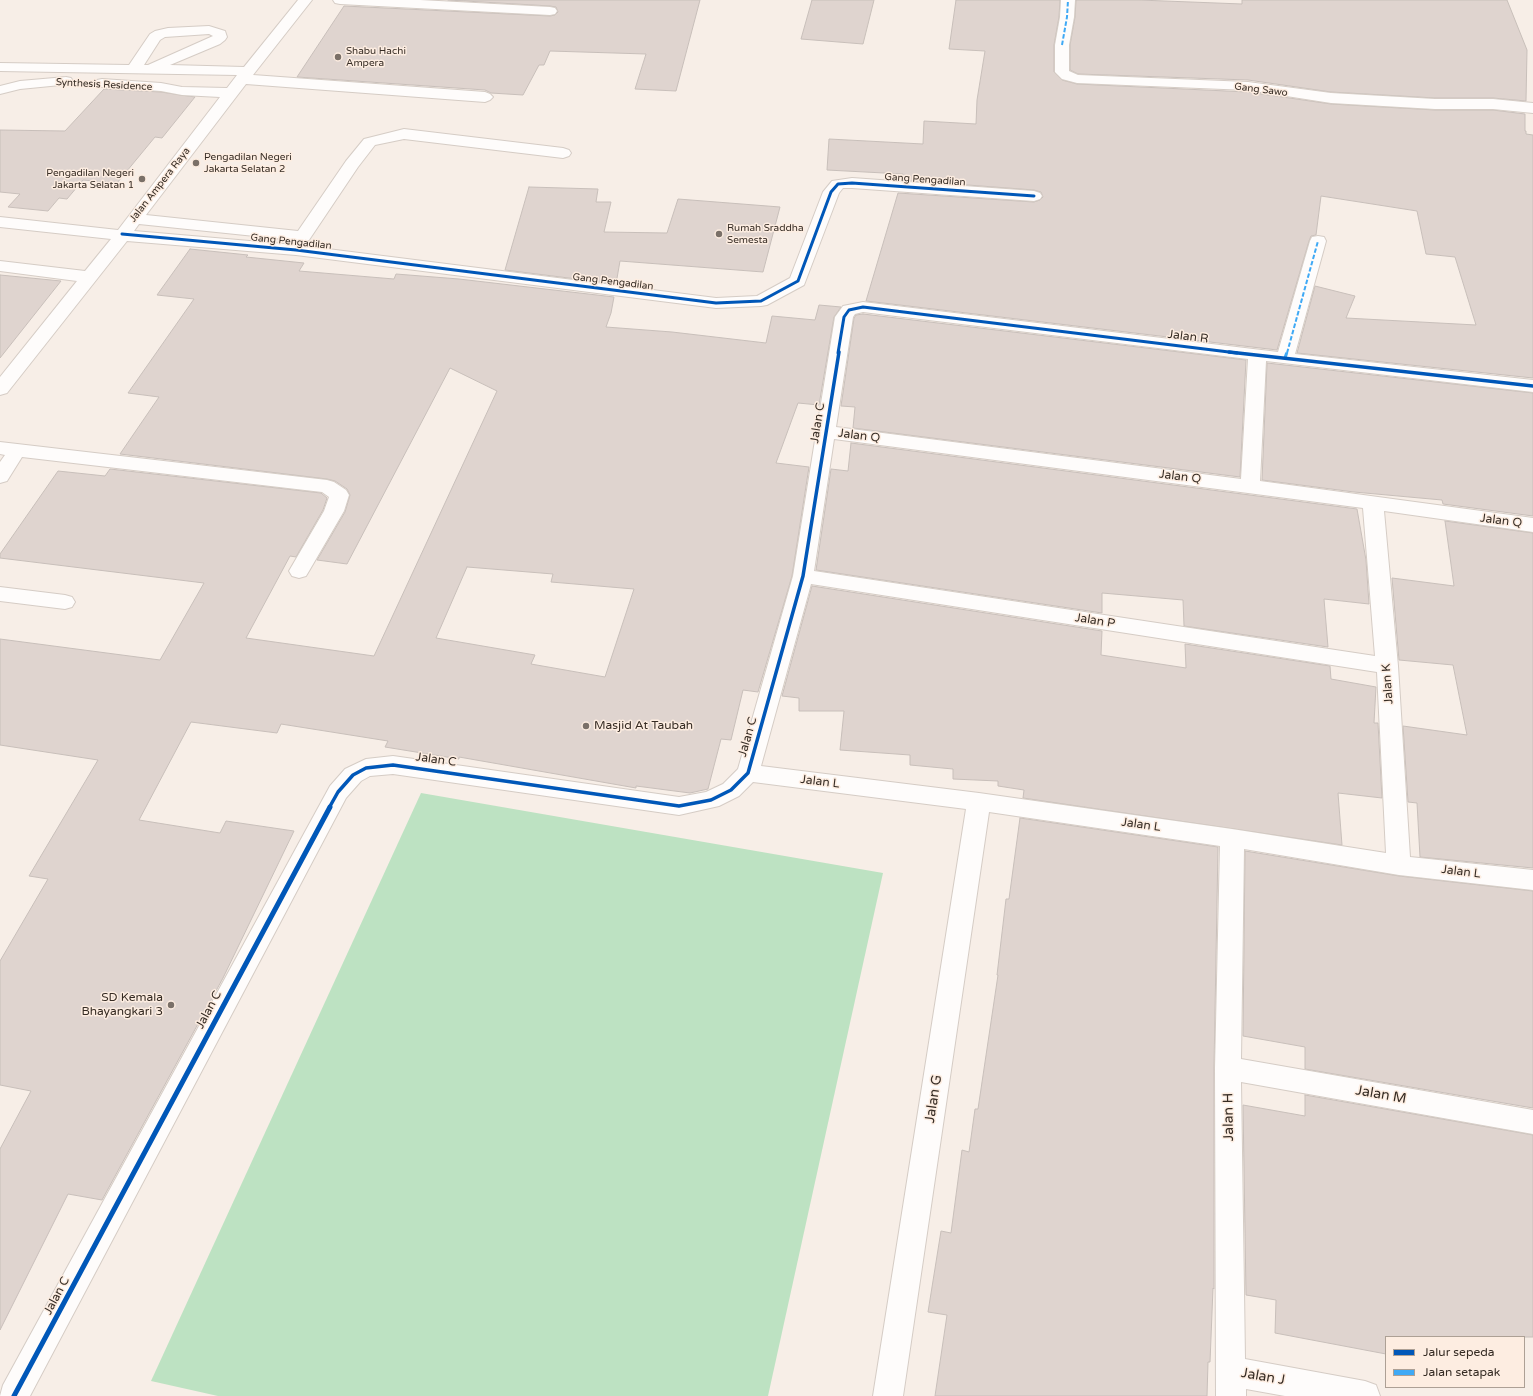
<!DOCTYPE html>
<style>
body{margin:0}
#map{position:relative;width:1533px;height:1396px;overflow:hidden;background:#f7eee7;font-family:"Varela Round",sans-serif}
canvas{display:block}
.legend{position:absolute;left:1385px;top:1336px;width:140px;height:52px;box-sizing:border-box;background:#fdede1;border:1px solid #ada095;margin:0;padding:5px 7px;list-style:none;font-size:12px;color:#362c24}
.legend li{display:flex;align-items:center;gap:8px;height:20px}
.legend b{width:20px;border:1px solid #ada095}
</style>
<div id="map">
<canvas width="1533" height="1396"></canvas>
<ul class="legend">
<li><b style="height:5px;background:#0057b8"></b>Jalur sepeda</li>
<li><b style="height:5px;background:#3fa9f5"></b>Jalan setapak</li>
</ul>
</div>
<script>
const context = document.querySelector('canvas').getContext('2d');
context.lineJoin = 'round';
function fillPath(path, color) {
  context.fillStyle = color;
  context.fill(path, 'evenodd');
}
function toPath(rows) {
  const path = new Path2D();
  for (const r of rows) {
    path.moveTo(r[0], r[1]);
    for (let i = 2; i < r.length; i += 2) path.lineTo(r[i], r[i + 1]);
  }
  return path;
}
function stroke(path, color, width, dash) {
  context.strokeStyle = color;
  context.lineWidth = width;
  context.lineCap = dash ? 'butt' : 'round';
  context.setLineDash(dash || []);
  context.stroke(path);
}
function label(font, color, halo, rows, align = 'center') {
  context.font = font + ' "Varela Round",sans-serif';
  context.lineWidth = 3;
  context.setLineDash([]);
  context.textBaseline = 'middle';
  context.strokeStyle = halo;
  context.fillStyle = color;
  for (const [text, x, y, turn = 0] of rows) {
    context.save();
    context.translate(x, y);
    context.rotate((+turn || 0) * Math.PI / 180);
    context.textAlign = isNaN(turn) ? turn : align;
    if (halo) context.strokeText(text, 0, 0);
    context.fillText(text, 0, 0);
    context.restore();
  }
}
fillPath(toPath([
 [421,793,883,873,768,1396,218,1396,151,1381]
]), '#bde2c2');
const building = toPath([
 [448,0,700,0,676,91,635,89,646,54,550,51,544,65,539,65,523,95,491,93,485,90,297,77,344,6,550,16,555,15,558,12,556,7,550,6,448,0],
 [812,0,874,0,863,44,801,39,812,0],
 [956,0,1060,0,1059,17,1054,45,1054,72,1062,80,1077,84,1248,92,1331,104,1435,110,1493,110,1525,114,1525,131,1526,131,1526,134,1533,135,1533,378,1297,353,1315,286,1355,296,1346,318,1476,325,1455,257,1426,254,1417,211,1321,196,1316,235,1311,236,1309,241,1277,350,866,301,898,193,1034,202,1040,200,1043,197,1041,192,1034,190,901,180,903,174,827,170,829,139,923,144,924,121,976,124,977,100,985,51,949,49,956,0],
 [1076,0,1139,0,1242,4,1242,0,1507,0,1527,50,1526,101,1493,98,1435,98,1331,92,1248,80,1078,74,1070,70,1070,45,1075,17,1076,0],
 [104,89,161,92,195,97,162,138,155,137,117,183,83,180,67,199,59,198,48,211,8,207,20,194,0,192,0,130,65,131,104,89],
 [529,187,598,189,596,202,611,202,604,232,667,233,678,199,780,207,763,272,620,261,616,284,505,270,529,187],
 [190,249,248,255,246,257,304,263,299,271,394,279,396,274,459,279,614,297,611,313,606,327,672,332,766,343,772,316,815,320,819,305,841,307,834,317,819,405,798,403,776,463,809,467,792,576,758,692,743,690,731,740,721,739,708,789,690,793,636,786,636,788,459,757,459,759,385,747,388,741,281,724,277,733,191,722,139,820,220,833,226,821,294,831,223,978,102,1200,68,1194,0,1330,0,1149,31,1091,0,1085,0,961,48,879,29,876,98,760,0,745,0,639,160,660,204,583,0,558,0,554,58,471,105,476,110,469,321,493,327,498,323,510,296,557,290,556,246,638,374,656,497,391,450,368,347,564,317,560,345,512,350,495,347,489,335,481,327,479,120,454,159,397,128,393,194,299,157,295,190,249],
 [467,567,553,574,551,582,634,589,605,677,531,664,535,655,436,638,467,567],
 [0,275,61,281,0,358,0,275],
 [863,314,1246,360,1240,477,853,428,855,407,841,406,854,318,856,315,863,314],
 [1267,363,1533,393,1533,516,1443,504,1442,500,1354,492,1262,480,1267,363],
 [851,443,1357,509,1366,560,1369,604,1324,599,1328,647,1184,626,1183,600,1102,593,1102,613,816,570,831,469,848,471,851,443],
 [1445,521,1533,533,1533,868,1420,857,1417,803,1408,802,1403,726,1467,735,1453,665,1399,660,1392,578,1454,586,1445,521],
 [812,586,1102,631,1101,655,1186,668,1185,644,1330,666,1331,679,1376,687,1374,723,1378,723,1382,798,1338,793,1342,845,1023,798,1024,790,998,786,998,781,953,779,953,769,910,765,910,755,840,750,844,711,799,711,799,698,782,696,812,586],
 [1020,818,1218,847,1214,1068,1214,1289,1213,1288,1210,1362,1208,1362,1207,1396,935,1396,947,1315,928,1312,941,1231,951,1233,962,1150,969,1152,975,1109,978,1109,998,975,997,975,1006,899,1009,899,1020,818],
 [1245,851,1399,876,1533,891,1533,1108,1305,1069,1305,1047,1243,1036,1245,851],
 [1305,1095,1533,1135,1533,1337,1386,1337,1386,1354,1275,1333,1276,1300,1246,1295,1243,1105,1305,1116,1305,1095]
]);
fillPath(building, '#dfd4cf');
stroke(building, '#c8bfba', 1);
const minor = toPath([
 [298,0,312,0,253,75,485,92,490,94,493,97,490,100,485,102,246,84,146,215,298,231,346,161,364,139,404,129,563,148,569,150,571,153,569,156,563,158,404,139,375,145,358,167,309,240,303,241,139,224,134,231,296,245,716,298,757,296,790,278,823,192,832,181,852,178,1034,191,1040,193,1042,196,1040,199,1034,201,852,188,843,188,839,193,804,285,767,305,761,306,716,308,296,255,127,241,7,393,0,395,0,377,77,281,0,271,0,261,85,271,111,239,0,227,0,217,118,230,220,97,182,95,161,91,102,87,97,86,95,83,97,80,102,79,161,83,182,87,227,88,237,75,0,71,0,63,129,65,150,34,155,31,168,28,209,26,225,31,227,37,225,40,220,44,170,65,244,67,298,0],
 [209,34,213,36,148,65,144,65,160,40,165,37,209,34],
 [333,0,420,0,550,7,555,8,557,11,555,14,550,15,340,4,335,3,333,0],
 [1061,0,1075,0,1074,17,1069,45,1069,71,1078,75,1248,82,1331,93,1435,99,1493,99,1533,103,1533,113,1493,109,1435,109,1331,103,1248,90,1077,83,1062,79,1055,72,1055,45,1060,17,1061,0],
 [66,77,71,78,73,81,71,84,20,89,0,94,0,86,20,81,66,77],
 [1318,236,1324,237,1326,241,1295,354,1533,380,1533,392,1266,361,1260,481,1533,518,1533,532,1384,511,1398,666,1410,857,1533,870,1533,890,1399,875,1244,849,1241,1059,1533,1110,1533,1134,1241,1082,1245,1359,1365,1381,1376,1385,1380,1396,1285,1396,1246,1389,1246,1396,1216,1396,1215,1068,1220,846,989,812,903,1396,873,1396,966,809,753,782,739,796,719,806,679,815,393,774,370,776,361,781,346,798,30,1396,0,1396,3,1385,330,786,345,769,366,759,393,756,679,797,706,792,723,784,738,769,793,576,835,317,843,306,863,302,1278,352,1310,241,1312,237,1318,236],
 [863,312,1248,359,1241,479,836,427,853,317,855,314,863,312],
 [834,439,1363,508,1375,656,814,571,834,439],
 [811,584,1377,672,1386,853,1232,829,979,793,761,766,811,584],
 [0,442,327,480,334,482,346,490,349,495,344,511,309,571,306,576,299,578,292,576,289,571,324,511,329,497,322,492,22,457,7,481,0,483,0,462,5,455,0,454,0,442],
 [0,587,65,595,72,597,75,602,72,607,65,609,0,601,0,587]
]);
stroke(minor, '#d5ccc5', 2);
fillPath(minor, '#fefcfb');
stroke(toPath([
 [1062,45,1067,17,1068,0],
 [1287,353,1318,241]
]), '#3fa9f5', 2, [4.5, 2]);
stroke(toPath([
 [1285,358,1287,352]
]), '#3fa9f5', 3, [5.5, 3]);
stroke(toPath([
 [122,234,296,250,716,303,761,301,798,281,831,192,838,184,852,183,1034,196],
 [838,353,844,317,849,310,863,307,1237,353]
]), '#0057b8', 3);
stroke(toPath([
 [1229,352,1533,386],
 [329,808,338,792,353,775,366,768,393,765,679,806,711,800,731,790,748,773,803,576,839,352]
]), '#0057b8', 3.5);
stroke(toPath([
 [14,1396,330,807]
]), '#0057b8', 5);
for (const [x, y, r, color] of [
 [338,57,4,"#7a7068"],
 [196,163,4,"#7a7068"],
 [142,179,4,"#7a7068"],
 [719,234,4,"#7a7068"],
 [586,726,4,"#7a7068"],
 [171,1005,4,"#7a7068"]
]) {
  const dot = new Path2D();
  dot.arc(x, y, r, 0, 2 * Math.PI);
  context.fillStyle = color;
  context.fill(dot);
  stroke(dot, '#fdede1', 1.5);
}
label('10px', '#362c24', '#fdede1', [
 ["Shabu Hachi",346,51],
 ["Ampera",346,63],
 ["Pengadilan Negeri",204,157],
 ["Jakarta Selatan 2",204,169],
 ["Pengadilan Negeri",134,173,"right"],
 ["Jakarta Selatan 1",134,185,"right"],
 ["Rumah Sraddha",727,228],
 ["Semesta",727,240]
], 'left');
label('10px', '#362c24', '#fdede1', [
 ["Synthesis Residence",104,85,3],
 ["Gang Sawo",1261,90,7],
 ["Gang Pengadilan",925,180,4],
 ["Jalan Ampera Raya",160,185,-52],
 ["Gang Pengadilan",291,242,6],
 ["Gang Pengadilan",613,282,7]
]);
label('12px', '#362c24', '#fdede1', [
 ["Jalan R",1188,337,7],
 ["Jalan C",818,423,-81],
 ["Jalan Q",859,436,7],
 ["Jalan Q",1180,477,7],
 ["Jalan Q",1501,521,7],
 ["Jalan P",1095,621,9],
 ["Jalan K",1388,684,-94],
 ["Jalan C",748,737,-74],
 ["Jalan C",436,760,8],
 ["Jalan L",820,782,7],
 ["Jalan L",1141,825,8],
 ["Jalan L",1461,872,7],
 ["Jalan C",209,1010,-62],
 ["Jalan C",57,1296,-62]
]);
label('12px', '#362c24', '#fdede1', [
 ["Masjid At Taubah",594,726],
 ["SD Kemala",163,998,"right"],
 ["Bhayangkari 3",163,1012,"right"]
], 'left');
label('14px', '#362c24', '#fdede1', [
 ["Jalan M",1381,1095,10],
 ["Jalan G",934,1099,-81],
 ["Jalan H",1229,1117,-91],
 ["Jalan J",1263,1377,10]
]);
</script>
